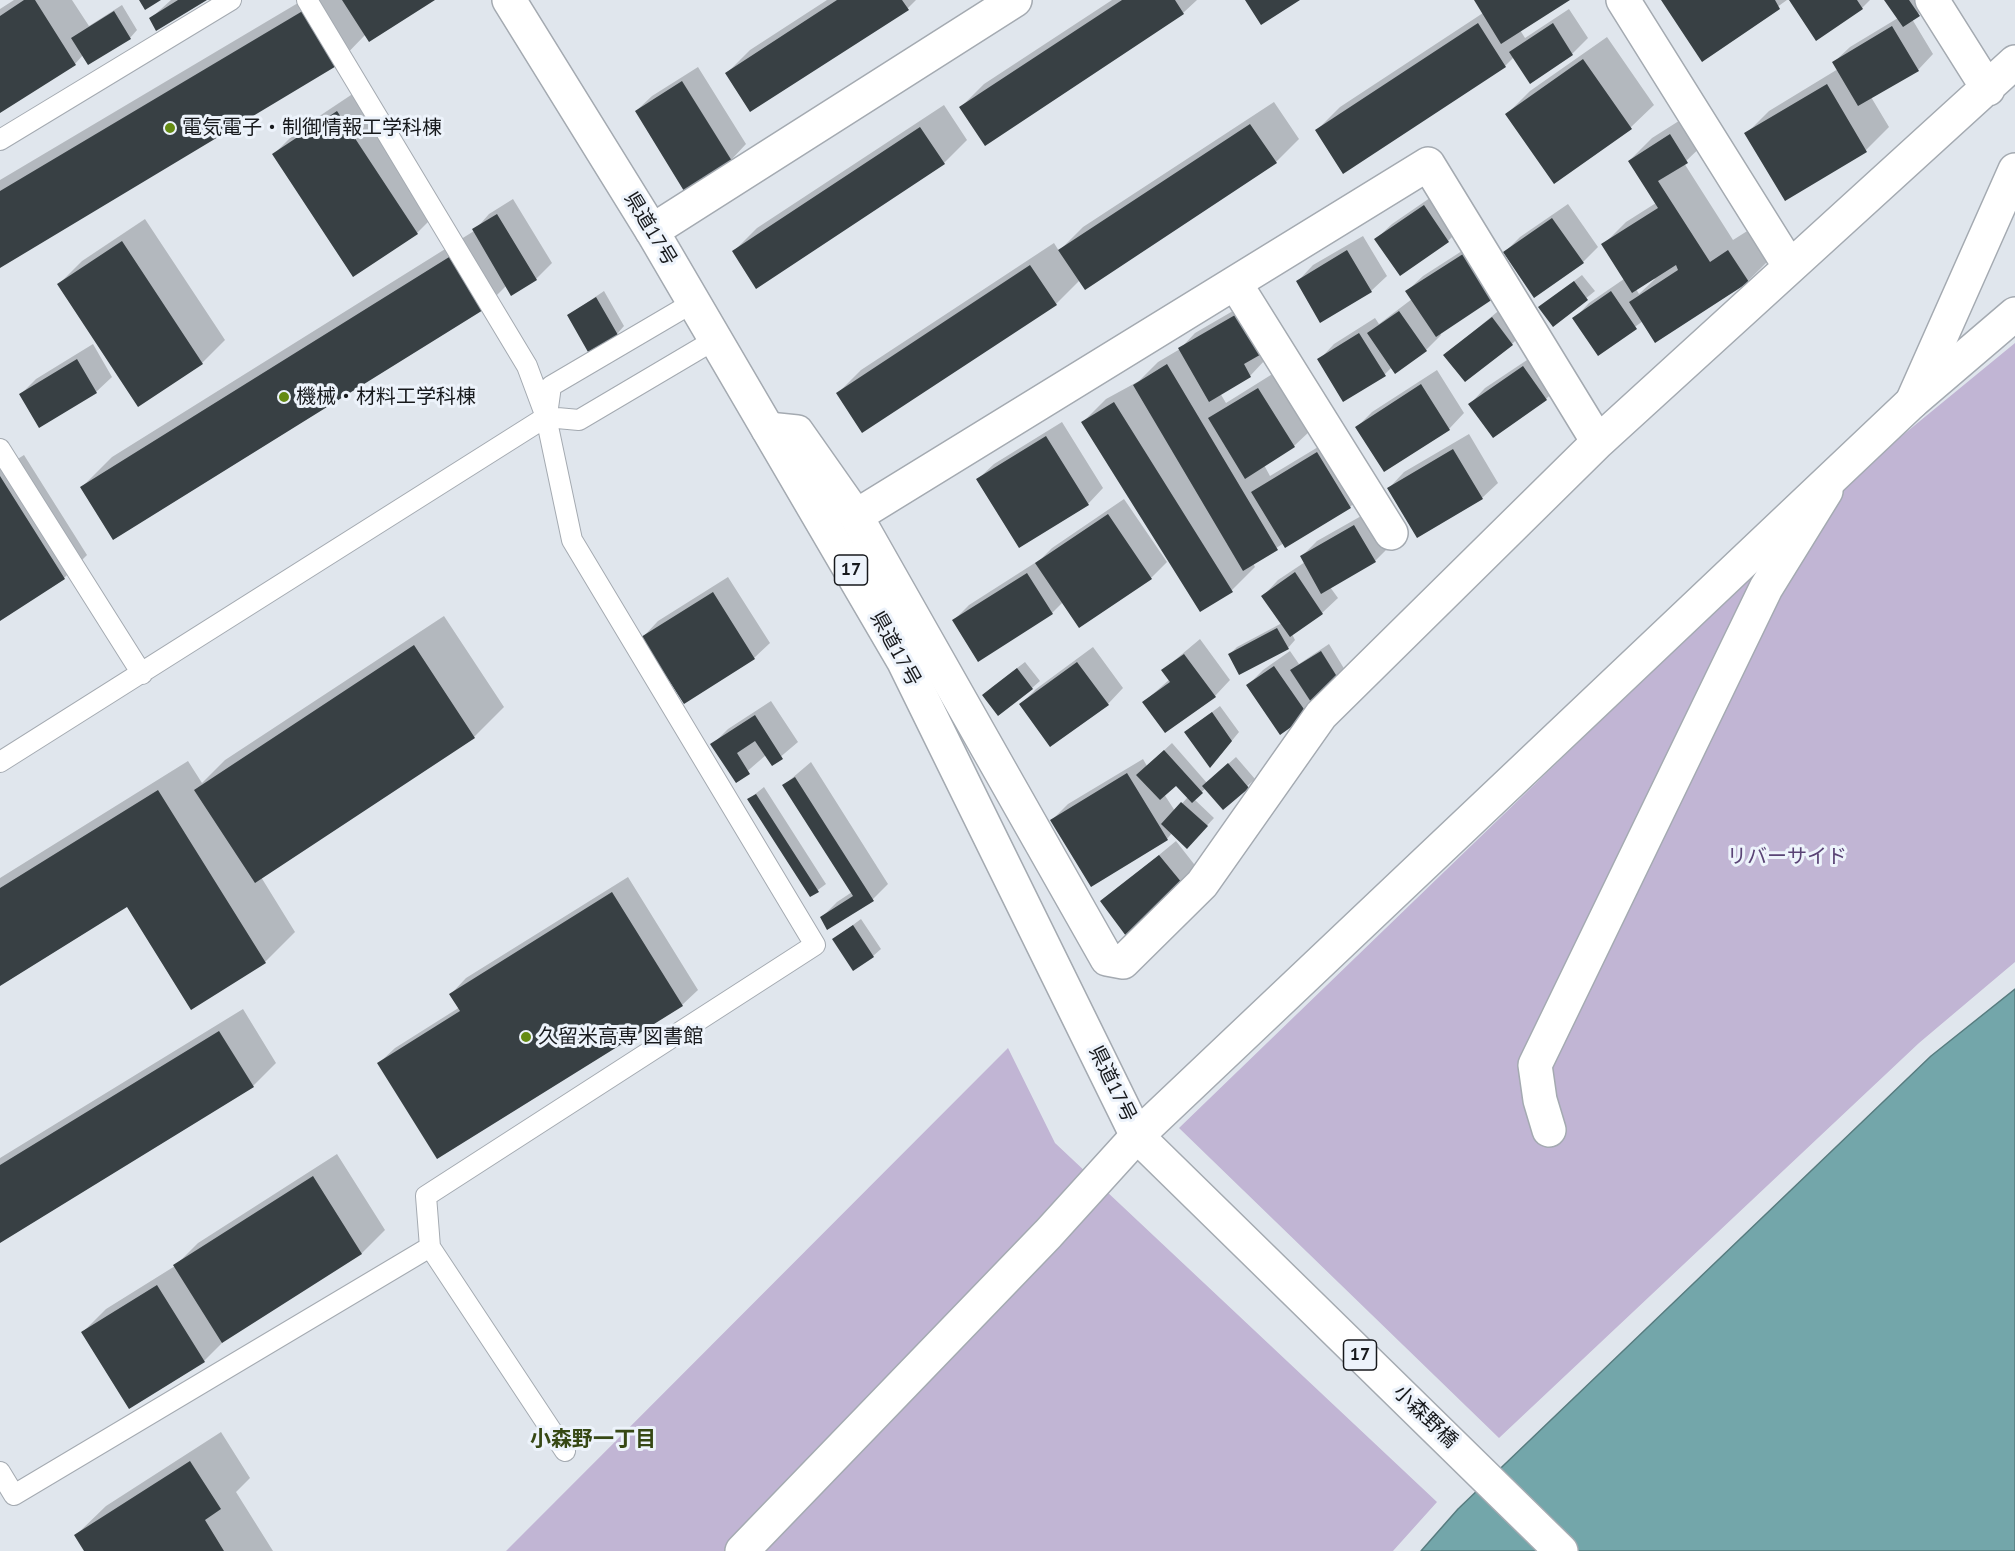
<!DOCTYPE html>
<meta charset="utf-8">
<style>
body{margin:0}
canvas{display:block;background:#e0e6ed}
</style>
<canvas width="2015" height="1551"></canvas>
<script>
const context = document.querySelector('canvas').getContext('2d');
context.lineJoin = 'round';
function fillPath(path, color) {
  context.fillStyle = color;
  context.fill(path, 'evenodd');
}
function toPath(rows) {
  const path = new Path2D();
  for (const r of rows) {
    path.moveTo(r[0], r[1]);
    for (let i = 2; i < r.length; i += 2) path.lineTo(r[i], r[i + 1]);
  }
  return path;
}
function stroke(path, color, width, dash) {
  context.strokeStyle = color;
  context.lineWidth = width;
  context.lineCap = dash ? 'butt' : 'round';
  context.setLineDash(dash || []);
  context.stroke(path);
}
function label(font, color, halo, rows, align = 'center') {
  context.font = font + ' "PT Sans","Noto Sans JP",sans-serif';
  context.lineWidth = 6;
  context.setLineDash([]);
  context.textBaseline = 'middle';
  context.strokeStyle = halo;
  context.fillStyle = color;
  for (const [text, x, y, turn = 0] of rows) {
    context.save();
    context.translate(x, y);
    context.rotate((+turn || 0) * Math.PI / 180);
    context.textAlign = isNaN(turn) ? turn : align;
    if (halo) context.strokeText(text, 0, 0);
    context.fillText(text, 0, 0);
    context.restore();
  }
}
fillPath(toPath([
 [2015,343,2015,962,1919,1043,1499,1438,1179,1128,1859,471],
 [1008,1048,1055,1143,1437,1502,1393,1551,506,1551]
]), '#c1b5d4');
const water = toPath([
 [2015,989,2015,1551,1421,1551,1458,1509,1931,1056,2015,989]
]);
fillPath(water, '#73a6aa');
stroke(water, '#577c7f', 1.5);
fillPath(toPath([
 [14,0,72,0,89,26,122,5,137,30,130,38,83,55,75,64,0,112,0,9],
 [171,0,204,0,150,19],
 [303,0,432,0,366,34,337,64,0,266,0,180],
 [827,0,916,0,908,8,727,73,750,50],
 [1112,0,1197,0,1183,13,961,107,984,84],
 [1475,0,1567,0,1520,30,1525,38,1569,9,1588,38,1572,54,1531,82,1514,57,1505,66,1317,130,1340,107,1483,13],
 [1663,0,1787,0,1703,60],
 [1790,0,1870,0,1862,8],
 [1885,0,1921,0,1926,7,1912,19,1933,54,1918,70,1871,97,1889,127,1866,150,1785,199,1746,134,1769,111,1838,69,1834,62,1850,47,1898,18],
 [1607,37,1654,105,1631,127,1554,182,1507,114,1530,91],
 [698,67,746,144,731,160,636,111,652,96],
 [360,89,440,210,417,233,274,154,297,131],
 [1274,102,1299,139,1276,162,1080,280,1056,304,838,393,861,370,1054,243,1059,251,1083,227],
 [944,105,967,140,944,163,734,251,757,228],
 [1693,112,1710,138,1684,163,1733,240,1752,228,1771,258,1748,281,1643,321,1598,354,1574,319,1589,303,1624,279,1603,245,1626,222,1656,203,1629,161,1652,138],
 [1654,278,1655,279,1639,294,1636,289],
 [1440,191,1463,226,1448,241,1376,239,1392,224],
 [513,199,552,263,536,279,507,285,487,305,82,487,112,457,474,231,489,214],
 [1568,204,1598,247,1583,262,1505,252,1520,237],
 [145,219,225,340,202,363,59,284,82,261],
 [1363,236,1387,276,1371,291,1298,281,1313,265],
 [1479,240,1507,283,1440,333,1441,335,1426,350,1392,367,1385,374,1319,360,1334,344,1375,318,1379,324,1412,299,1407,291,1423,276],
 [1582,275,1595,291,1553,325,1540,307],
 [604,291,624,326,617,334,569,315],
 [1257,297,1265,360,1250,376,1220,393,1226,403,1274,373,1310,431,1294,446,1264,465,1270,476,1333,438,1365,492,1350,507,1284,543,1253,563,1255,567,1232,590,1200,610,1083,422,1106,399,1139,381,1158,362,1180,349,1195,333],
 [1508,303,1527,329,1512,344,1445,355],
 [93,344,112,377,96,392,21,394,36,379],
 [1539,352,1561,384,1546,399,1470,404,1485,388],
 [1437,370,1464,413,1449,429,1357,427,1372,412],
 [1062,422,1103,488,1088,504,978,479,994,464],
 [1469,434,1498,483,1482,498,1389,488,1404,472],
 [24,455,87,555,64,578,0,619,0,470],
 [1124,499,1167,562,1152,577,1079,626,1063,602,1052,613,978,660,954,620,969,605,1041,559,1052,548],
 [1370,511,1390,546,1375,561,1330,587,1338,598,1322,613,1292,634,1295,640,1288,648,1229,655,1237,647,1282,623,1263,596,1278,580,1305,562,1302,556,1317,541],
 [728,577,770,643,754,658,643,637,658,621],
 [444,616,504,707,474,737,261,877,295,932,265,962,127,905,0,984,0,878,188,761,202,783,225,760],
 [1200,639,1230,680,1215,696,1144,702,1170,679,1163,670],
 [1329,644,1348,675,1307,714,1248,685,1263,670,1290,651,1299,664],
 [1093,647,1123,688,1108,704,1021,704,1036,689],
 [1025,662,1040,681,1032,688,991,688],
 [771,701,798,742,772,764,766,755,736,781,712,745,728,729],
 [1220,706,1239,732,1217,759,1186,732],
 [1172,743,1207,783,1236,757,1255,779,1223,808,1206,788,1194,799,1214,818,1187,847,1172,833,1167,839,1052,820,1068,804,1143,759,1147,766],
 [1176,784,1188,797,1175,811,1164,794],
 [811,762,888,884,873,899,822,917,837,902,852,892,784,785],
 [764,787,826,884,811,895,749,799],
 [1176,841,1201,873,1186,888,1102,902],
 [628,877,698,990,682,1005,379,1063,395,1048,460,1007,451,994,466,978],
 [861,919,881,949,873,956,834,939],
 [243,1009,276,1063,253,1086,0,1241,0,1158],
 [337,1154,385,1230,362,1253,226,1339,204,1361,83,1332,106,1309,175,1266,198,1243],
 [221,1432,250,1478,236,1492,273,1551,86,1551,76,1535,106,1506]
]), '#0003');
fillPath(toPath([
 [24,0,35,0,76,65,0,113,0,16],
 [139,0,161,0,145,10],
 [178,0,207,0,156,31,149,18],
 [342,0,435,0,369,42],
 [837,0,902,0,909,10,750,112,725,73],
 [1122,0,1175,0,1184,14,985,146,959,107],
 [1245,0,1300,0,1261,25],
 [1474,0,1570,0,1501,44],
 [1661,0,1775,0,1780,9,1702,62],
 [1789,0,1857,0,1863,9,1816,41],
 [1884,0,1909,0,1920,16,1903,27],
 [306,9,338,65,0,268,0,191],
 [114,11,131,39,88,65,71,38],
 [1478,23,1506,67,1343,174,1315,130],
 [1553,23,1573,55,1530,84,1509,52],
 [1892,26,1919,71,1858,106,1832,62],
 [1583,59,1632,129,1554,184,1505,114],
 [682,81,732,161,684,191,635,111],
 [1827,84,1867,152,1785,201,1744,133],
 [337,111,418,234,353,277,272,154],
 [1250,124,1277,163,1085,290,1058,250],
 [920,127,945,164,756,289,732,251],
 [1670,134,1688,163,1658,181,1710,262,1728,250,1749,282,1655,343,1629,302,1678,270,1676,265,1632,293,1601,244,1658,208,1628,161],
 [1424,205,1449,242,1400,276,1374,239],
 [497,214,537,280,511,296,472,229],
 [1552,218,1584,263,1534,298,1503,252],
 [122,241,203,364,138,407,57,284],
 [1347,250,1372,292,1320,323,1296,281],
 [454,254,488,307,113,540,80,487],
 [1463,254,1493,299,1436,337,1405,291],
 [1030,265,1057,305,862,433,836,393],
 [1574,281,1588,300,1553,327,1538,307],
 [1611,291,1637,329,1598,356,1572,318],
 [596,297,618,335,588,352,567,315],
 [1242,311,1265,352,1244,364,1251,377,1209,402,1178,348],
 [1399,311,1427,351,1395,374,1367,333],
 [1492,317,1513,345,1465,382,1443,355],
 [1359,333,1386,376,1343,402,1317,359],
 [77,359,97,393,39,428,19,394],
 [1167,364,1278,550,1243,571,1133,385],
 [1523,366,1547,400,1493,438,1468,404],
 [1421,384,1450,430,1384,472,1355,427],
 [1258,388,1295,447,1245,479,1208,418],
 [1114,402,1233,592,1200,612,1081,422],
 [1046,436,1089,505,1019,548,976,479],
 [1453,449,1483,499,1417,538,1387,488],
 [1317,452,1351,508,1285,548,1251,492],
 [0,476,65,579,0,621],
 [1108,514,1152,579,1079,628,1035,563],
 [1354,525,1376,562,1321,594,1300,556],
 [1295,572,1323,614,1290,637,1261,596],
 [1027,573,1053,614,978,662,952,620],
 [713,592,755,659,684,704,641,637],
 [1277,628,1289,649,1239,675,1228,654],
 [414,645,475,738,255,883,194,790],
 [1321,651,1341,683,1311,702,1290,670],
 [1184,654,1216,697,1165,733,1142,702,1170,682,1161,670],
 [1077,662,1109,705,1050,747,1019,704],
 [1274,666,1308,715,1280,735,1246,685],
 [1017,668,1033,689,998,716,982,695],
 [1212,712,1232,741,1210,768,1184,732],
 [755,715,783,759,772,766,755,741,737,753,750,774,736,783,710,744],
 [1164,750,1203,793,1192,803,1176,786,1160,800,1136,775],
 [1228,763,1249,788,1223,810,1202,786],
 [1127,773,1168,840,1091,887,1050,820],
 [795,777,874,901,827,930,820,917,853,896,782,785],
 [158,790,266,963,191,1010,127,907,0,986,0,888],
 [756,794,819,892,810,897,747,799],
 [1181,802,1208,826,1187,849,1161,824],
 [1159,855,1187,889,1126,936,1100,901],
 [612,892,683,1006,437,1159,377,1063,460,1011,449,994],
 [853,925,874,957,853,971,832,939],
 [219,1031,254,1087,0,1243,0,1165],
 [313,1176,362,1254,222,1343,173,1265],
 [157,1285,205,1362,129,1409,81,1332],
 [190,1461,221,1509,205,1520,224,1551,84,1551,74,1535]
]), '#384044');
const service = toPath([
 [0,140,231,0],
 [547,415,551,386,694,302],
 [0,449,142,674],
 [0,762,546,417,579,420,716,339],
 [430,1247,565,1451],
 [0,1472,14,1495,430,1247,426,1196,815,945,572,540,546,417,527,366,307,0]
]);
const minor = toPath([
 [1932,0,1988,89],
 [652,231,1015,0],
 [1790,267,2015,62],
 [1235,283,1391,533],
 [1912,402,2015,170],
 [768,429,797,432,856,516,1107,959,1123,962,1202,884,1321,715,1598,442,1790,267,1623,0],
 [856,516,1428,164,1598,442],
 [1549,1130,1540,1100,1535,1065,1766,588,1826,491],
 [742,1551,1048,1234,1137,1136]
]);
const tertiary = toPath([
 [1137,1136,1912,402,2015,314]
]);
const primary = toPath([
 [509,0,652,231,904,662,1137,1136,1561,1551]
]);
stroke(service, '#a4aab1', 22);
stroke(minor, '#a4aab1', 36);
stroke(tertiary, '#a4aab1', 36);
stroke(primary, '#a4aab1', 36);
stroke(service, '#fff', 20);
stroke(minor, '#fff', 33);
stroke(tertiary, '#fff', 33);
stroke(primary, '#fff', 33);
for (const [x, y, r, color] of [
 [170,128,6,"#658b13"],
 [284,397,6,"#658b13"],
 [526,1037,6,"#658b13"]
]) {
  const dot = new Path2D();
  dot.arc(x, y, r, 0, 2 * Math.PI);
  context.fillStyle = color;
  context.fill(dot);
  stroke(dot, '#edf3fb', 2);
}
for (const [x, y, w] of [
 [851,570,33],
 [1360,1355,33]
]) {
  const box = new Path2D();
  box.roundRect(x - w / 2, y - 15, w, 30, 4.5);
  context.fillStyle = '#edf3fb';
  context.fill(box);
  stroke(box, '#17191c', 1.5);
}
label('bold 18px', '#17191c', null, [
 ["17",851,570],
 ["17",1360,1355]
]);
label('20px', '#17191c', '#edf3fb', [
 ["電気電子・制御情報工学科棟",182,128],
 ["機械・材料工学科棟",296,397],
 ["久留米高専 図書館",538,1037]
], 'left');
label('20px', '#17191c', '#edf3fb', [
 ["県道17号",650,229,59],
 ["県道17号",895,649,61],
 ["県道17号",1112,1084,64],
 ["小森野橋",1425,1417,44]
]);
label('20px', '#594375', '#edf3fb', [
 ["リバーサイド",1787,857]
]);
label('bold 21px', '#364814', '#edf3fb', [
 ["小森野一丁目",593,1440]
]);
</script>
